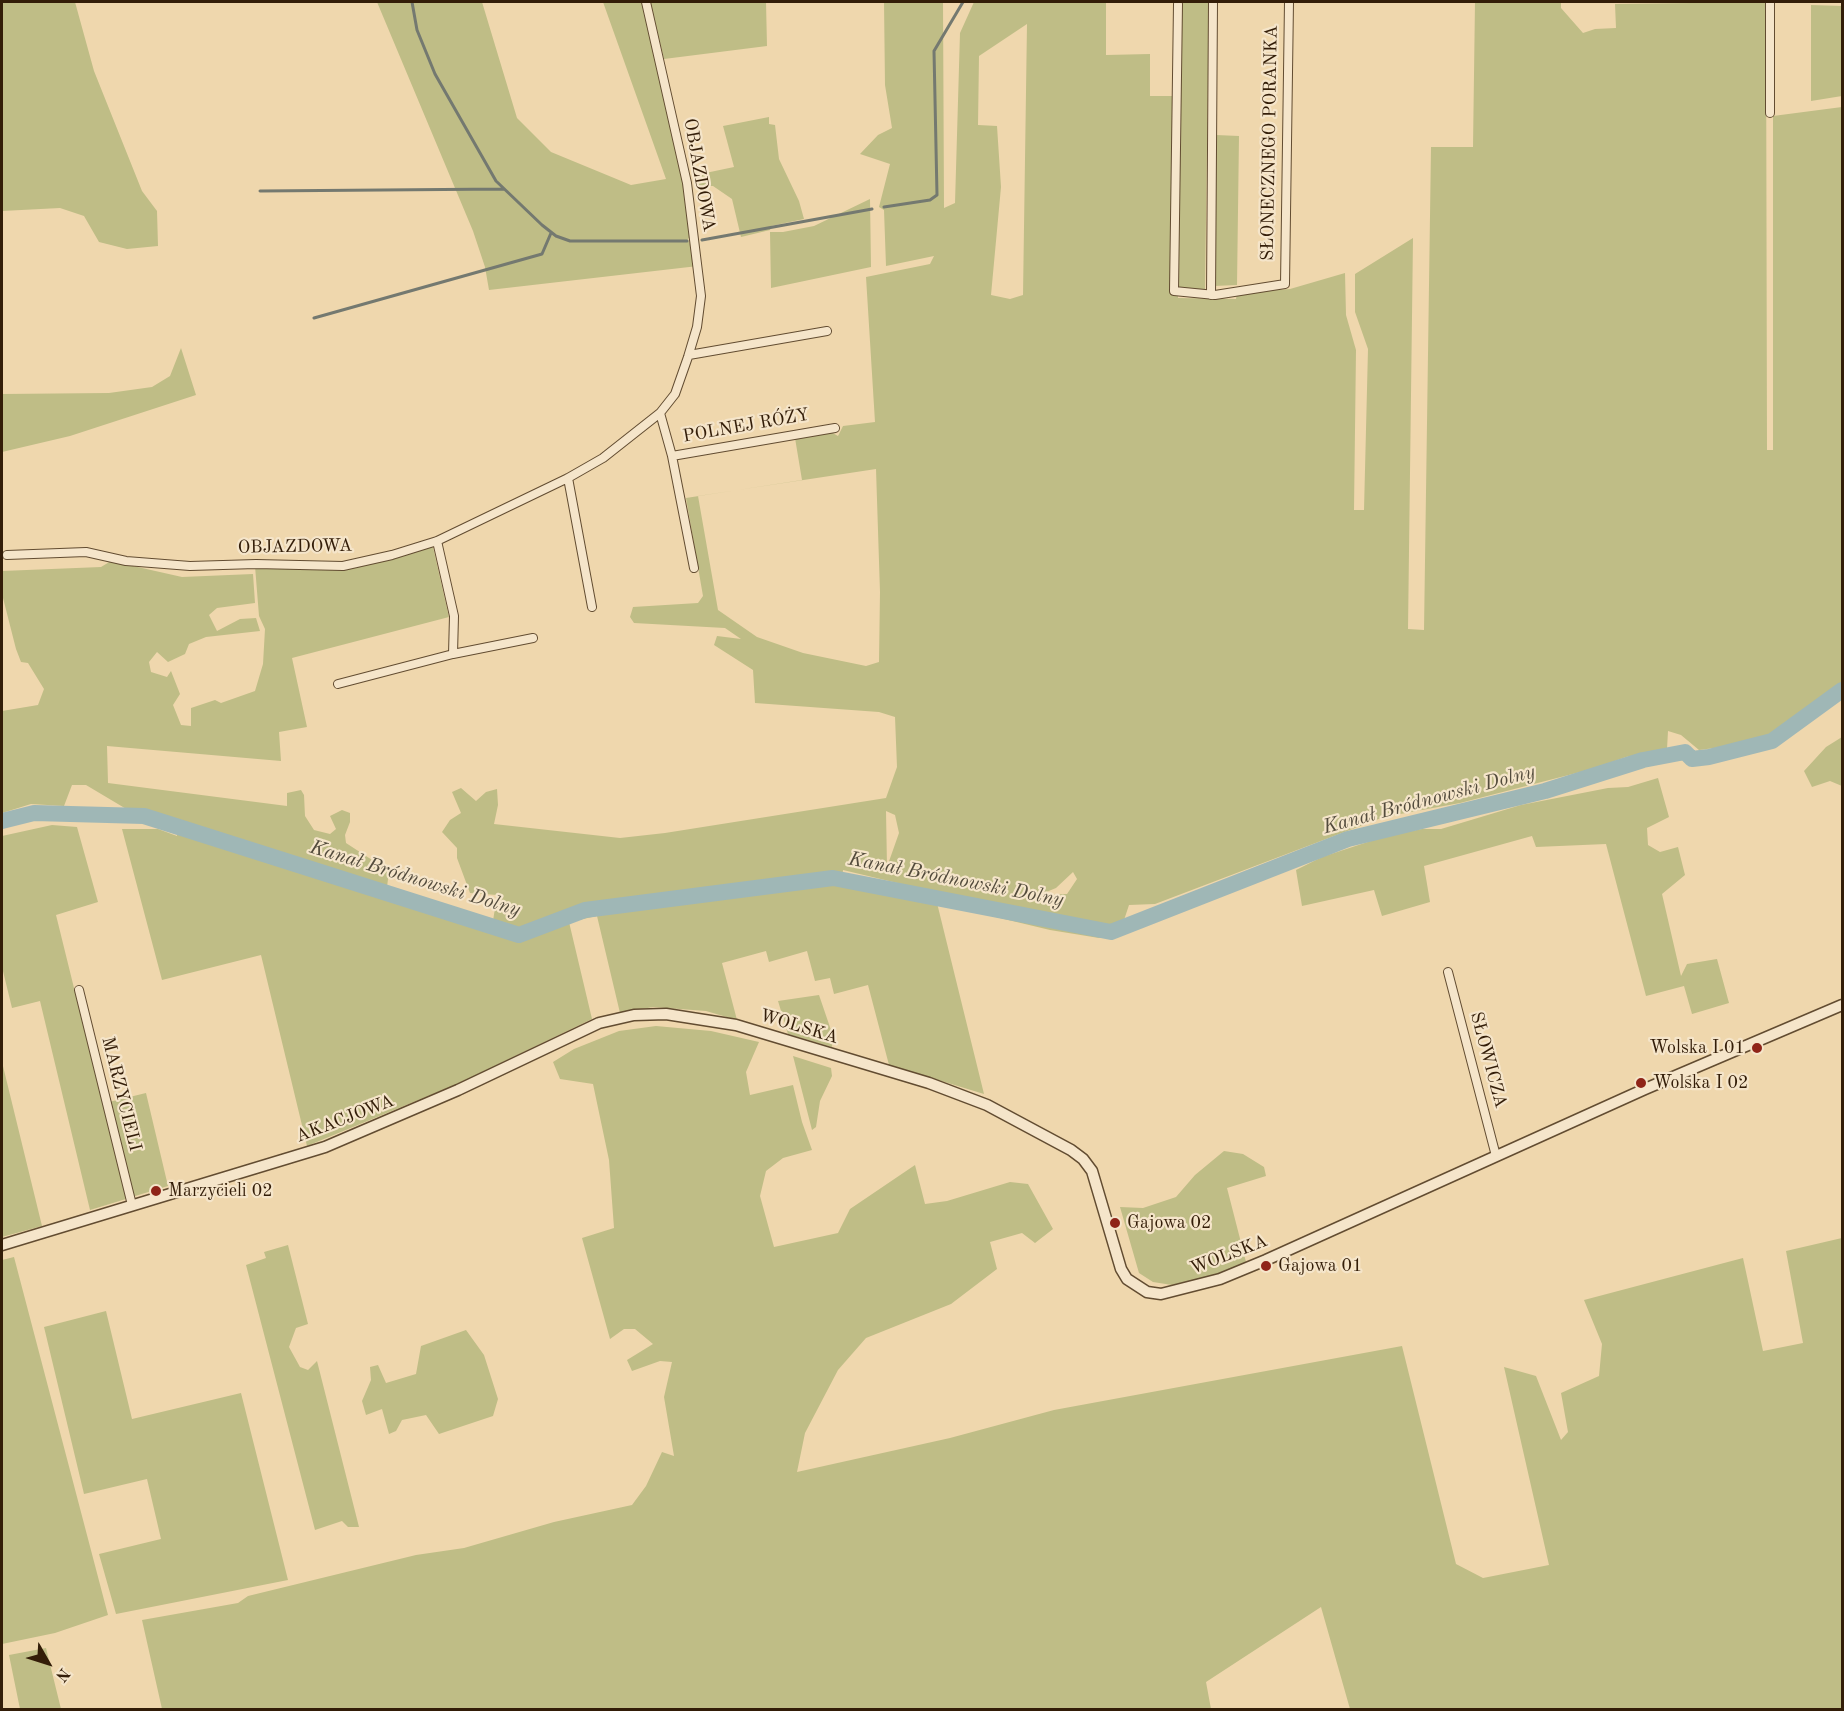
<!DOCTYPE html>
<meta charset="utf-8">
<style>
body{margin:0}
#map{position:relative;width:1844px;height:1711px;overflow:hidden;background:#efd7ad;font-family:"Old Standard TT",serif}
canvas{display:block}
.frame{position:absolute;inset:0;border:3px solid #331d08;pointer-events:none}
.north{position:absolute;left:18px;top:1633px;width:60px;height:60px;-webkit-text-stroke:4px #f5e5ca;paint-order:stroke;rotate:129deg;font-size:16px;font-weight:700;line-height:24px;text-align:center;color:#331d08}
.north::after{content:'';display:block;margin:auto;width:21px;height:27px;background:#331d08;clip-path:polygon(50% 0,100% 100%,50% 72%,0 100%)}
</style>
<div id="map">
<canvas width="1844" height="1711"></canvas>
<div class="frame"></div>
<div class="north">N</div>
</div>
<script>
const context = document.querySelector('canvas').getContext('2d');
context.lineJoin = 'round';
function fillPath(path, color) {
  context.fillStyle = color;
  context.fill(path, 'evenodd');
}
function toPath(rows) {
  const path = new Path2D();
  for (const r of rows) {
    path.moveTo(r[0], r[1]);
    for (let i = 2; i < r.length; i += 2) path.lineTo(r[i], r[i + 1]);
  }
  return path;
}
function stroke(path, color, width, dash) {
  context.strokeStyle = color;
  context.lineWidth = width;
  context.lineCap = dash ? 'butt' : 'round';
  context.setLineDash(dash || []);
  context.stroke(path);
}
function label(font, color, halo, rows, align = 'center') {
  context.font = font + ' "Old Standard TT",serif';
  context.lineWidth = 4.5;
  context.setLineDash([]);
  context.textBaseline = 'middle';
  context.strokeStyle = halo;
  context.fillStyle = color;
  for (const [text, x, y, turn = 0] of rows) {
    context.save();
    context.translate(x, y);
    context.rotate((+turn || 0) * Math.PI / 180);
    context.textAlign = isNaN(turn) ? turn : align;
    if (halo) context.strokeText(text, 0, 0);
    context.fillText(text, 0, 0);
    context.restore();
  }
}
fillPath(toPath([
 [2,2,75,2,94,71,142,191,157,211,158,246,127,249,99,242,84,216,60,208,2,211],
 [377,2,482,2,517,118,551,152,631,185,666,179,603,2,643,2,682,175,691,235,688,239,698,266,489,290,485,267,473,231],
 [650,2,766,2,767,46,664,59],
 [884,2,943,2,944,208,955,203,960,33,974,2,1106,2,1106,55,1150,54,1150,96,1173,96,1178,298,1236,299,1237,293,1290,289,1345,273,1346,315,1356,350,1354,510,1364,510,1368,349,1355,312,1355,274,1413,238,1408,629,1424,630,1431,147,1473,147,1475,2,1561,2,1561,8,1583,33,1595,29,1616,28,1615,4,1766,2,1767,450,1773,450,1773,116,1842,107,1842,683,1772,735,1737,745,1699,750,1681,735,1668,731,1667,749,1626,757,1592,769,1460,803,1384,817,1155,904,1129,905,1124,920,1123,933,1099,938,1050,930,937,903,984,1094,889,1065,868,985,834,994,830,978,815,981,807,951,769,962,766,951,722,963,737,1020,706,1011,653,1007,620,1013,597,916,569,922,592,1019,457,1084,307,1146,261,955,162,980,122,829,158,829,177,836,177,821,128,810,86,785,72,785,64,806,31,804,2,813,2,711,38,705,44,689,28,663,21,662,16,649,2,594,2,571,101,567,111,561,182,577,253,574,255,603,217,608,209,615,217,631,240,619,256,618,260,631,206,637,189,644,185,654,168,662,157,652,149,662,151,672,167,677,171,671,180,694,173,705,181,725,191,726,191,708,215,700,221,703,255,691,263,664,265,629,259,616,255,566,328,569,387,559,433,547,449,617,292,658,307,727,279,732,281,761,107,746,108,783,287,806,287,793,301,790,304,795,305,816,314,830,330,834,336,829,330,816,342,810,350,813,350,822,345,835,346,843,389,871,387,887,493,921,497,895,470,893,457,858,457,848,442,832,450,820,461,813,452,792,461,788,476,801,486,792,497,789,498,805,494,824,620,838,665,833,886,798,897,767,895,717,879,712,755,703,753,670,714,645,717,636,741,639,725,628,634,623,630,617,633,607,698,603,703,596,686,498,802,480,795,438,831,432,838,436,843,426,875,422,866,277,930,264,934,256,886,266,884,210,879,207,890,164,860,154,878,135,892,128,885,85],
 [1027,24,1023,295,1010,299,991,295,1001,187,997,126,978,125,979,56],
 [876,469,880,592,879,662,866,666,803,653,757,637,718,610,698,496],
 [886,811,895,815,899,833,887,867],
 [843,870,935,892,936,902,842,884],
 [1073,872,1077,879,1067,894,1039,895,1056,888],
 [1180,2,1209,2,1205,289,1179,289],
 [1811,5,1842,6,1842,96,1811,101],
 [769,117,769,124,775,125,779,159,799,201,804,219,771,226,770,230,741,237,732,199,713,186,698,186,696,175,734,167,723,126],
 [1216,135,1239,136,1237,285,1214,286],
 [870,199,871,267,771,288,770,232,783,232,814,226],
 [181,348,196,395,70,436,2,452,2,394,109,393,152,387,170,376],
 [1842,737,1842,786,1830,781,1812,787,1804,771,1826,747],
 [1658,778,1669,817,1647,828,1648,845,1660,852,1678,847,1685,875,1662,894,1681,976,1687,964,1717,959,1729,1003,1692,1014,1684,986,1646,996,1606,844,1536,847,1532,836,1424,866,1430,902,1382,916,1374,890,1302,906,1296,870,1322,857,1389,835,1422,829,1441,829,1521,805,1608,788,1628,787],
 [52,825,77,827,98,902,56,915,126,1199,90,1210,40,1001,12,1008,2,967,2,836],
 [819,995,833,1036,832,1047,788,1034,778,1001],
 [656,1026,711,1031,759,1042,746,1072,750,1095,793,1085,802,1122,812,1150,783,1158,766,1171,760,1196,774,1247,838,1233,850,1209,915,1165,925,1204,947,1201,1010,1182,1028,1184,1053,1229,1035,1243,1022,1233,990,1242,997,1269,951,1304,866,1338,838,1370,805,1433,797,1472,950,1438,1054,1410,1402,1346,1456,1564,1483,1578,1549,1565,1504,1367,1536,1376,1561,1440,1568,1432,1561,1393,1599,1376,1602,1344,1584,1300,1743,1258,1763,1351,1803,1343,1786,1251,1842,1238,1842,1709,1350,1709,1321,1607,1206,1682,1211,1709,162,1709,142,1620,238,1603,248,1596,416,1555,464,1548,554,1522,632,1505,646,1486,662,1452,674,1456,664,1397,672,1362,660,1361,632,1371,627,1360,653,1344,635,1329,624,1329,610,1339,582,1238,614,1228,609,1160,593,1084,560,1079,553,1062,574,1049,619,1031],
 [793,1056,831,1068,832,1076,820,1101,816,1127,812,1130],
 [2,1062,42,1226,2,1237],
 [146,1093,168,1186,132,1197,109,1102],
 [1224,1151,1243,1154,1264,1167,1266,1176,1227,1188,1246,1262,1218,1274,1172,1285,1153,1282,1139,1273,1120,1207,1143,1208,1176,1197,1195,1175],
 [288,1245,308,1324,296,1328,289,1347,300,1367,308,1370,317,1361,359,1527,348,1527,342,1521,315,1530,246,1265,266,1258,264,1252],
 [14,1257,108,1615,55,1633,2,1644,2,1260],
 [106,1311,132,1419,241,1393,288,1580,116,1614,99,1554,161,1539,147,1479,84,1494,44,1327],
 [466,1330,484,1355,498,1399,493,1416,439,1434,426,1415,402,1420,396,1431,389,1434,382,1409,366,1415,362,1401,371,1380,370,1367,378,1365,386,1383,416,1374,421,1346],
 [46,1648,61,1709,20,1709,9,1655]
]), '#bfbd86');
stroke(toPath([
 [412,2,417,30,435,74,496,181,542,225,556,236,570,241,687,241],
 [260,191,504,189],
 [884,207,930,200,937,195,934,51,963,2],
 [702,240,872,209],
 [314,318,542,254,551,233]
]), '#747970', 3);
stroke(toPath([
 [2,821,34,813,144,816,519,935,585,910,833,878,1111,932,1348,839,1545,791,1643,760,1685,752,1692,759,1709,757,1772,741,1842,690]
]), '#9fb7b6', 16);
const minor = toPath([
 [1770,2,1770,113],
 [1178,4,1174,291,1215,295,1285,284,1289,2],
 [1211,295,1213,2],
 [689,355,827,331],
 [660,413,672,456,835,428],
 [672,456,694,568],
 [568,478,592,607],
 [437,541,454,616,453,654],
 [7,555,86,552,126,561,190,566,256,564,343,566,392,555,437,541,568,478,603,458,660,413,675,394,688,357,697,327,701,296,687,183,646,2],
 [338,684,453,654,533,638],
 [1448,972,1496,1156],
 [79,990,132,1205]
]);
const tertiary = toPath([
 [2,1245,325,1147,458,1090,599,1023,634,1015,666,1014,736,1025,929,1083,987,1105,1071,1150,1083,1159,1092,1171,1121,1269,1127,1279,1147,1292,1161,1294,1220,1279,1266,1260,1645,1089,1842,1005]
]);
stroke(minor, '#624c31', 10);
stroke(tertiary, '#624c31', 13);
stroke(minor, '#f5e5ca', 8);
stroke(tertiary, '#f5e5ca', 10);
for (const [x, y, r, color] of [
 [1757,1048,6,"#8f2418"],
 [1641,1083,6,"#8f2418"],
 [156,1191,6,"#8f2418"],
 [1115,1223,6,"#8f2418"],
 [1266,1266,6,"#8f2418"]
]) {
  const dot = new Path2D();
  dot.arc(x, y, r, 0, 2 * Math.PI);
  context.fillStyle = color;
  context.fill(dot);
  stroke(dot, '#f5e5ca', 2);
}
label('18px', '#331d08', '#f5e5ca', [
 ["SŁONECZNEGO PORANKA",1270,143,-89],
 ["OBJAZDOWA",699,175,80],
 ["POLNEJ RÓŻY",746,426,-10],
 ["OBJAZDOWA",295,547,-1],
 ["WOLSKA",799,1027,17],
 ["SŁOWICZA",1488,1060,75],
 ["MARZYCIELI",121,1094,76],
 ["AKACJOWA",345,1119,-21],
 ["WOLSKA",1229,1255,-21]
]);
label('18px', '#331d08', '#f5e5ca', [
 ["Wolska I 01",1745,1048,"right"],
 ["Wolska I 02",1653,1083],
 ["Marzycieli 02",168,1191],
 ["Gajowa 02",1127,1223],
 ["Gajowa 01",1278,1266]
], 'left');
label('italic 20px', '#534b3c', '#f5e5ca', [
 ["Kanał Bródnowski Dolny",1429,800,-15],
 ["Kanał Bródnowski Dolny",415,879,17],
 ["Kanał Bródnowski Dolny",956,880,11]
]);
</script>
